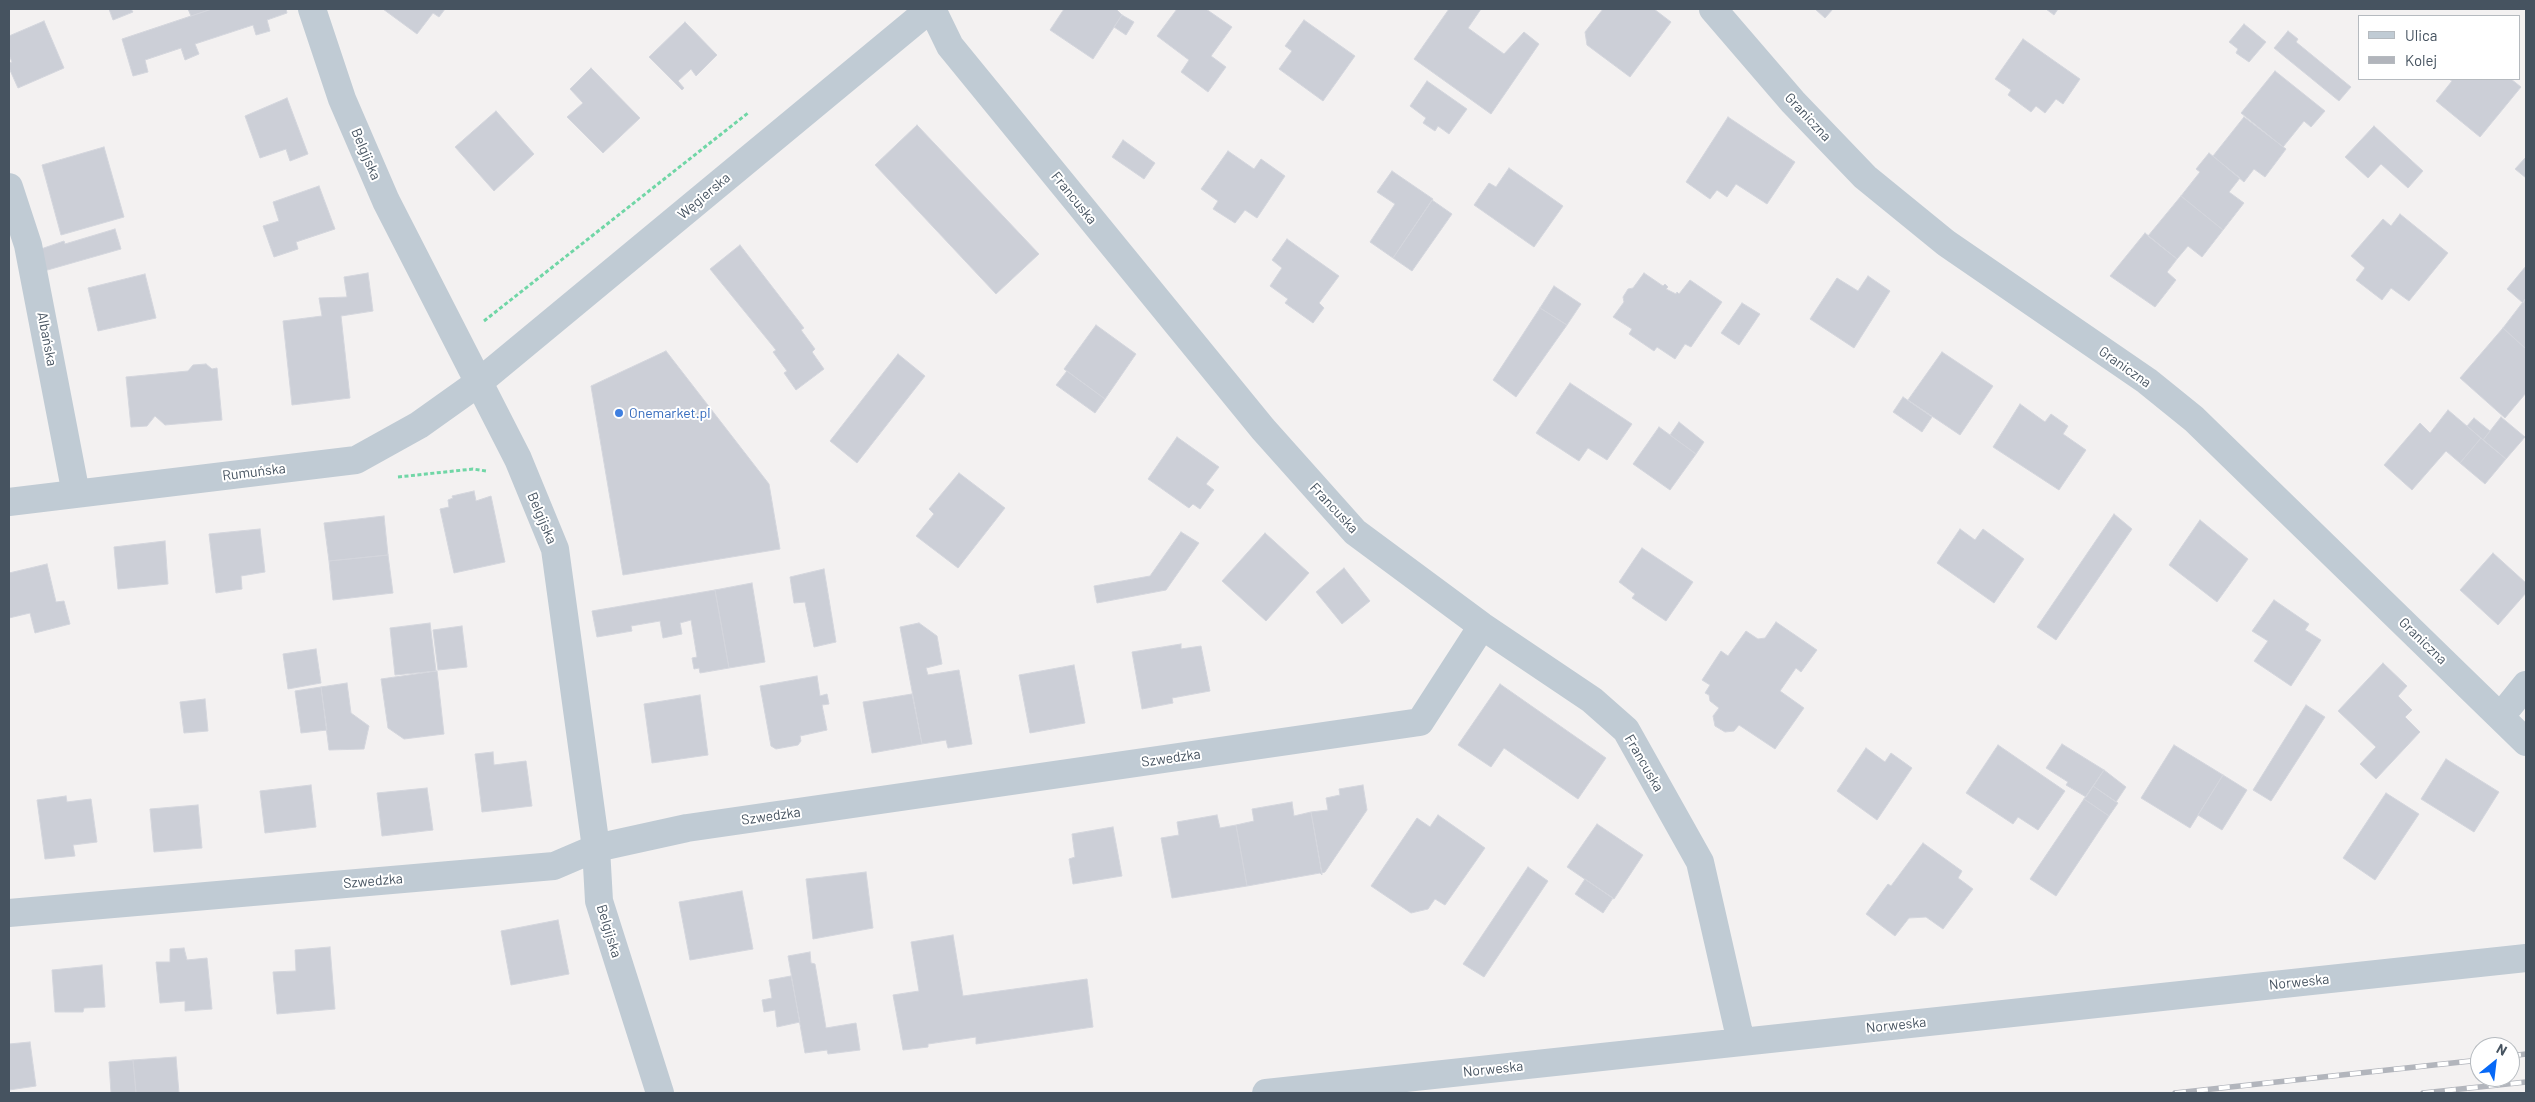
<!DOCTYPE html>
<meta charset="utf-8">
<style>
body{margin:0}
#map{position:relative;width:2535px;height:1102px;overflow:hidden;background:#f3f1f1;font-family:Barlow,sans-serif}
canvas{display:block}
.frame{position:absolute;inset:0;border:10px solid #465360;pointer-events:none}
.legend{position:absolute;left:2358px;top:15px;width:162px;height:65px;box-sizing:border-box;background:#fff;border:1px solid #b5babf;margin:0;padding:6px 9px;list-style:none;font-size:15px;color:#465360}
.legend li{display:flex;align-items:center;gap:10px;height:25px}
.legend b{width:25px;border:1px solid #b5babf}
.north{position:absolute;left:2470px;top:1037px;width:50px;height:50px;box-sizing:border-box;background:#fff;border:1px solid #b5babf;border-radius:50%;rotate:29deg;font-size:14px;font-weight:700;line-height:20px;text-align:center;color:#465360}
.north::after{content:'';display:block;margin:auto;width:18px;height:22px;background:#0769f7;clip-path:polygon(50% 0,100% 100%,50% 72%,0 100%)}
</style>
<div id="map">
<canvas width="2535" height="1102"></canvas>
<div class="frame"></div>
<ul class="legend">
<li><b style="height:6px;background:#c0cbd4"></b>Ulica</li>
<li><b style="height:6px;background:#b2b5bc"></b>Kolej</li>
</ul>
<div class="north">N</div>
</div>
<script>
const context = document.querySelector('canvas').getContext('2d');
context.lineJoin = 'round';
function fillPath(path, color) {
  context.fillStyle = color;
  context.fill(path, 'evenodd');
}
function toPath(rows) {
  const path = new Path2D();
  for (const r of rows) {
    path.moveTo(r[0], r[1]);
    for (let i = 2; i < r.length; i += 2) path.lineTo(r[i], r[i + 1]);
  }
  return path;
}
function stroke(path, color, width, dash) {
  context.strokeStyle = color;
  context.lineWidth = width;
  context.lineCap = dash ? 'butt' : 'round';
  context.setLineDash(dash || []);
  context.stroke(path);
}
function label(font, color, halo, rows, align = 'center') {
  context.font = font + ' Barlow,sans-serif';
  context.lineWidth = 4;
  context.setLineDash([]);
  context.textBaseline = 'middle';
  context.strokeStyle = halo;
  context.fillStyle = color;
  for (const [text, x, y, turn = 0] of rows) {
    context.save();
    context.translate(x, y);
    context.rotate((+turn || 0) * Math.PI / 180);
    context.textAlign = isNaN(turn) ? turn : align;
    if (halo) context.strokeText(text, 0, 0);
    context.fillText(text, 0, 0);
    context.restore();
  }
}
const building = toPath([
 [109,9,131,9,133,12,113,20,109,9],
 [188,9,212,9,191,16,188,9],
 [212,9,286,9,287,13,267,20,270,31,256,35,253,25,195,44,199,54,185,60,181,48,145,60,148,72,133,76,122,39,212,9],
 [383,9,445,9,439,17,433,13,417,34,383,9],
 [1064,9,1116,9,1122,15,1093,59,1050,30,1064,9],
 [1177,9,1206,9,1232,27,1211,56,1226,67,1208,92,1181,72,1189,60,1157,36,1177,9],
 [1449,9,1481,9,1468,28,1504,54,1524,32,1539,44,1491,114,1414,59,1449,9],
 [1603,9,1654,9,1671,22,1630,77,1587,45,1585,32,1603,9],
 [1815,9,1833,9,1825,18,1815,9],
 [2046,9,2058,9,2054,15,2046,9],
 [1122,15,1134,22,1126,35,1114,27,1122,15],
 [1304,20,1355,56,1323,101,1279,69,1292,51,1285,46,1304,20],
 [44,21,64,68,18,88,9,68,9,63,12,62,9,55,9,36,44,21],
 [685,22,717,55,696,76,691,69,678,81,684,88,682,90,649,57,685,22],
 [2244,24,2266,42,2249,62,2236,53,2238,49,2229,42,2244,24],
 [2288,31,2298,39,2296,42,2351,87,2339,101,2274,48,2288,31],
 [2023,39,2080,79,2063,104,2056,99,2045,113,2036,106,2031,112,2008,95,2011,90,1995,79,2023,39],
 [591,68,640,118,603,153,567,117,583,103,570,89,591,68],
 [2275,71,2325,111,2311,127,2304,121,2283,147,2241,113,2275,71],
 [2449,79,2511,79,2521,87,2480,137,2436,101,2452,81,2449,79],
 [1427,81,1467,109,1449,134,1438,126,1435,131,1423,123,1426,118,1410,106,1427,81],
 [287,98,308,154,290,161,286,149,260,158,245,116,287,98],
 [496,111,534,154,494,191,455,147,496,111],
 [1728,117,1795,162,1767,204,1736,184,1727,197,1717,190,1710,199,1686,182,1728,117],
 [2244,117,2286,149,2265,177,2254,169,2244,182,2213,156,2244,117],
 [917,125,1039,254,996,294,875,165,917,125],
 [2374,126,2423,171,2408,188,2381,164,2368,178,2345,157,2374,126],
 [1123,140,1155,163,1144,179,1112,157,1123,140],
 [104,147,124,217,61,235,42,165,104,147],
 [1228,151,1254,169,1261,159,1285,176,1257,218,1245,210,1235,223,1213,209,1218,201,1201,189,1228,151],
 [2209,153,2240,178,2229,192,2244,203,2223,230,2181,196,2200,172,2196,169,2209,153],
 [2526,157,2526,178,2515,169,2526,157],
 [1509,168,1563,206,1534,247,1474,205,1489,183,1496,187,1509,168],
 [1392,171,1433,199,1393,258,1370,242,1395,204,1377,192,1392,171],
 [319,186,335,229,296,242,298,249,274,257,263,226,279,221,273,202,319,186],
 [2181,196,2223,230,2202,257,2188,246,2177,259,2148,236,2181,196],
 [1432,200,1452,214,1412,271,1393,258,1432,200],
 [2400,214,2448,253,2409,301,2391,288,2382,300,2356,280,2365,268,2351,256,2383,219,2391,226,2400,214],
 [115,229,121,249,44,271,38,250,64,241,65,244,115,229],
 [2145,233,2177,259,2167,272,2176,280,2155,307,2110,276,2145,233],
 [1287,239,1339,276,1319,303,1324,308,1313,323,1285,303,1288,299,1270,286,1282,268,1272,260,1287,239],
 [740,245,804,328,801,330,815,349,812,352,824,369,796,390,784,373,787,371,773,352,776,350,710,269,740,245],
 [2526,266,2526,298,2523,303,2507,289,2526,266],
 [368,273,373,311,341,316,350,398,292,405,283,321,322,316,319,298,347,297,344,277,368,273],
 [1644,273,1663,286,1665,284,1668,287,1666,289,1676,294,1677,292,1679,294,1690,280,1722,302,1691,347,1685,344,1675,359,1657,347,1654,351,1629,334,1632,329,1613,317,1624,302,1623,297,1628,289,1633,288,1644,273],
 [145,274,156,318,98,331,88,288,145,274],
 [1868,276,1890,291,1854,348,1810,319,1837,278,1858,291,1868,276],
 [1554,286,1581,304,1567,325,1540,308,1554,286],
 [2526,298,2526,349,2503,328,2526,298],
 [1742,303,1760,314,1739,345,1721,333,1742,303],
 [1540,308,1567,325,1516,397,1493,380,1540,308],
 [1096,325,1136,354,1105,399,1064,369,1096,325],
 [2503,328,2526,349,2526,393,2505,418,2460,378,2503,328],
 [666,351,769,484,780,549,623,575,591,386,666,351],
 [1942,352,1993,386,1960,435,1908,400,1942,352],
 [898,354,925,376,857,463,830,441,898,354],
 [206,364,212,369,217,368,222,420,165,425,155,416,147,426,131,427,126,377,188,371,193,365,206,364],
 [1067,371,1105,399,1095,413,1056,385,1067,371],
 [1570,383,1632,424,1607,460,1588,448,1579,461,1536,433,1570,383],
 [1903,397,1932,417,1922,432,1893,412,1903,397],
 [2020,404,2045,422,2051,414,2068,426,2063,434,2086,450,2059,490,1993,447,2020,404],
 [2448,410,2481,438,2460,463,2446,451,2412,490,2384,465,2420,423,2430,433,2448,410],
 [2501,417,2525,437,2506,459,2483,440,2501,417],
 [2474,418,2490,431,2483,440,2467,426,2474,418],
 [1679,422,1704,442,1696,454,1670,435,1679,422],
 [1659,427,1696,454,1670,490,1633,464,1659,427],
 [1177,437,1219,467,1206,484,1214,490,1200,509,1193,504,1189,508,1148,479,1177,437],
 [2481,438,2506,459,2485,484,2460,463,2481,438],
 [959,473,1005,508,958,568,916,536,934,514,929,509,959,473],
 [474,491,476,501,491,496,505,562,454,573,440,509,449,507,448,500,453,498,452,496,474,491],
 [2114,514,2132,529,2056,640,2037,627,2114,514],
 [384,516,388,555,329,561,324,523,384,516],
 [2200,520,2248,559,2217,602,2169,565,2200,520],
 [260,529,265,572,241,576,242,589,216,593,209,534,260,529],
 [1960,529,1975,540,1983,529,2024,559,1994,603,1937,563,1960,529],
 [1181,532,1199,543,1166,590,1097,603,1094,586,1150,576,1181,532],
 [1265,533,1309,573,1266,621,1222,581,1265,533],
 [165,541,168,584,118,589,114,547,165,541],
 [1642,548,1693,582,1666,621,1632,598,1635,594,1619,582,1642,548],
 [2493,553,2526,583,2526,593,2498,625,2460,590,2493,553],
 [388,555,393,593,333,600,329,561,388,555],
 [47,564,56,602,64,601,70,624,35,633,30,613,9,618,9,573,47,564],
 [1344,568,1370,601,1342,624,1316,592,1344,568],
 [824,569,836,642,814,647,805,602,794,603,790,577,824,569],
 [752,583,765,662,729,668,715,590,752,583],
 [715,590,729,668,700,673,699,668,694,669,692,658,697,657,691,620,680,623,682,634,663,638,660,621,631,626,632,631,597,637,592,611,715,590],
 [2274,600,2309,624,2305,630,2321,640,2291,686,2254,661,2268,641,2252,631,2274,600],
 [1776,622,1817,650,1801,672,1796,668,1780,691,1804,708,1775,749,1739,725,1734,731,1725,732,1715,726,1713,716,1719,708,1710,701,1709,695,1705,693,1710,685,1702,680,1721,651,1728,656,1746,631,1758,639,1765,638,1776,622],
 [430,623,436,671,395,675,390,628,430,623],
 [919,623,937,636,942,664,926,668,928,675,959,670,972,744,948,748,946,740,922,744,900,627,919,623],
 [462,626,467,667,438,670,433,630,462,626],
 [1181,644,1181,649,1201,646,1210,691,1172,698,1173,703,1142,709,1132,652,1181,644],
 [316,649,321,683,288,689,283,654,316,649],
 [2383,663,2407,686,2398,696,2412,710,2405,717,2420,732,2376,779,2360,764,2376,747,2338,711,2383,663],
 [1074,665,1085,723,1030,733,1019,675,1074,665],
 [437,671,444,734,404,739,388,728,381,679,437,671],
 [817,676,820,696,827,694,829,704,822,705,827,730,800,736,801,741,798,745,776,749,771,746,760,686,817,676],
 [347,683,351,713,369,726,364,749,329,750,321,687,347,683],
 [1500,684,1606,758,1578,799,1504,748,1491,767,1458,745,1500,684],
 [321,687,327,730,301,733,295,691,321,687],
 [912,694,922,744,872,753,863,702,912,694],
 [700,695,708,755,652,763,644,704,700,695],
 [205,699,208,731,184,733,180,702,205,699],
 [2306,705,2325,717,2271,801,2253,790,2306,705],
 [2062,744,2104,770,2086,797,2066,785,2068,782,2046,768,2062,744],
 [1998,745,2065,791,2038,830,2018,817,2013,824,1966,793,1998,745],
 [2174,745,2223,775,2190,828,2141,798,2174,745],
 [1866,748,1885,762,1891,753,1912,768,1877,820,1837,791,1866,748],
 [493,752,494,765,526,761,532,806,482,812,475,754,493,752],
 [2446,759,2499,792,2474,832,2421,799,2446,759],
 [2104,770,2126,787,2116,802,2093,786,2104,770],
 [2223,775,2247,790,2222,830,2198,815,2223,775],
 [311,785,316,827,265,833,260,791,311,785],
 [1363,785,1367,810,1325,872,1322,873,1311,812,1328,810,1326,798,1340,795,1339,789,1363,785],
 [2093,786,2118,803,2109,816,2084,799,2093,786],
 [427,788,433,830,382,836,377,793,427,788],
 [2386,793,2419,814,2375,880,2343,858,2386,793],
 [66,796,67,802,91,799,97,842,73,845,75,856,45,859,37,800,66,796],
 [2084,799,2109,816,2056,896,2030,879,2084,799],
 [1292,802,1294,816,1311,812,1322,875,1320,873,1247,886,1236,825,1254,821,1252,809,1292,802],
 [198,805,202,848,154,852,150,809,198,805],
 [1217,815,1220,828,1236,825,1247,886,1172,898,1161,838,1179,835,1177,822,1217,815],
 [1438,815,1485,848,1445,905,1435,899,1428,909,1411,913,1371,886,1417,818,1430,827,1438,815],
 [1597,824,1643,855,1614,899,1567,867,1597,824],
 [1113,827,1122,876,1073,884,1069,859,1075,857,1072,834,1113,827],
 [1923,843,1962,871,1958,878,1973,889,1943,929,1926,917,1909,918,1895,936,1866,914,1888,884,1891,886,1923,843],
 [1528,867,1548,881,1484,977,1463,964,1528,867],
 [866,872,873,928,813,939,806,879,866,872],
 [1585,879,1613,898,1603,913,1575,894,1585,879],
 [742,891,753,949,690,960,679,902,742,891],
 [558,920,569,974,511,985,501,931,558,920],
 [953,935,963,996,1087,979,1093,1027,976,1044,976,1037,928,1044,928,1047,903,1050,893,995,919,991,911,942,953,935],
 [330,947,335,1009,277,1014,273,972,296,971,295,950,330,947],
 [184,948,187,960,207,958,212,1009,185,1011,185,1001,160,1003,156,962,170,962,170,949,184,948],
 [810,952,811,963,815,964,826,1028,856,1023,860,1050,828,1054,827,1050,805,1053,788,956,810,952],
 [102,965,105,1007,84,1008,83,1012,55,1012,52,970,102,965],
 [791,976,800,1022,777,1027,775,1010,764,1012,762,1000,772,998,769,980,791,976],
 [30,1042,36,1086,9,1090,9,1044,30,1042],
 [176,1057,179,1093,136,1093,133,1060,176,1057],
 [133,1060,136,1093,111,1093,109,1062,133,1060]
]);
fillPath(building, '#cccfd7');
stroke(building, '#d4d6dd', 1);
stroke(toPath([
 [484,321,748,113],
 [398,477,473,469,486,471]
]), '#70d6a6', 3, [4, 2.5]);
stroke(toPath([
 [312,9,342,99,386,201,518,459,555,549,596,848,599,901,660,1093],
 [932,9,950,46,1263,429,1355,532,1482,626,1592,700,1626,730,1700,862,1741,1042],
 [1713,9,1793,102,1865,177,1946,243,2147,381,2194,419,2526,742],
 [9,187,28,245,76,494],
 [9,502,356,460,419,425,478,383,930,9],
 [2501,716,2526,685],
 [9,913,554,866,596,848,687,828,1420,722,1482,626],
 [1266,1093,2526,958]
]), '#c0cbd4', 28);
const rail = toPath([
 [2510,1056,2526,1054],
 [2175,1093,2480,1060],
 [2423,1093,2526,1082]
]);
stroke(rail, '#b2b5bc', 5.5);
stroke(rail, '#fff', 4, [11]);
for (const [x, y, r, color] of [
 [619,413,5,"#3f7fe0"]
]) {
  const dot = new Path2D();
  dot.arc(x, y, r, 0, 2 * Math.PI);
  context.fillStyle = color;
  context.fill(dot);
  stroke(dot, '#fff', 2);
}
label('14px', '#465360', '#fff', [
 ["Graniczna",1808,117,47],
 ["Belgijska",366,154,67],
 ["Węgierska",704,196,-40],
 ["Francuska",1074,198,51],
 ["Albańska",47,339,79],
 ["Graniczna",2125,367,35],
 ["Rumuńska",254,472,-7],
 ["Francuska",1334,508,47],
 ["Belgijska",542,518,67],
 ["Graniczna",2423,641,44],
 ["Szwedzka",1171,758,-8],
 ["Francuska",1644,763,60],
 ["Szwedzka",771,816,-8],
 ["Szwedzka",373,881,-5],
 ["Belgijska",609,931,73],
 ["Norweska",2299,982,-6],
 ["Norweska",1896,1025,-6],
 ["Norweska",1493,1069,-6]
]);
label('14px', '#366cbe', '#fff', [
 ["Onemarket.pl",629,413]
], 'left');
</script>
